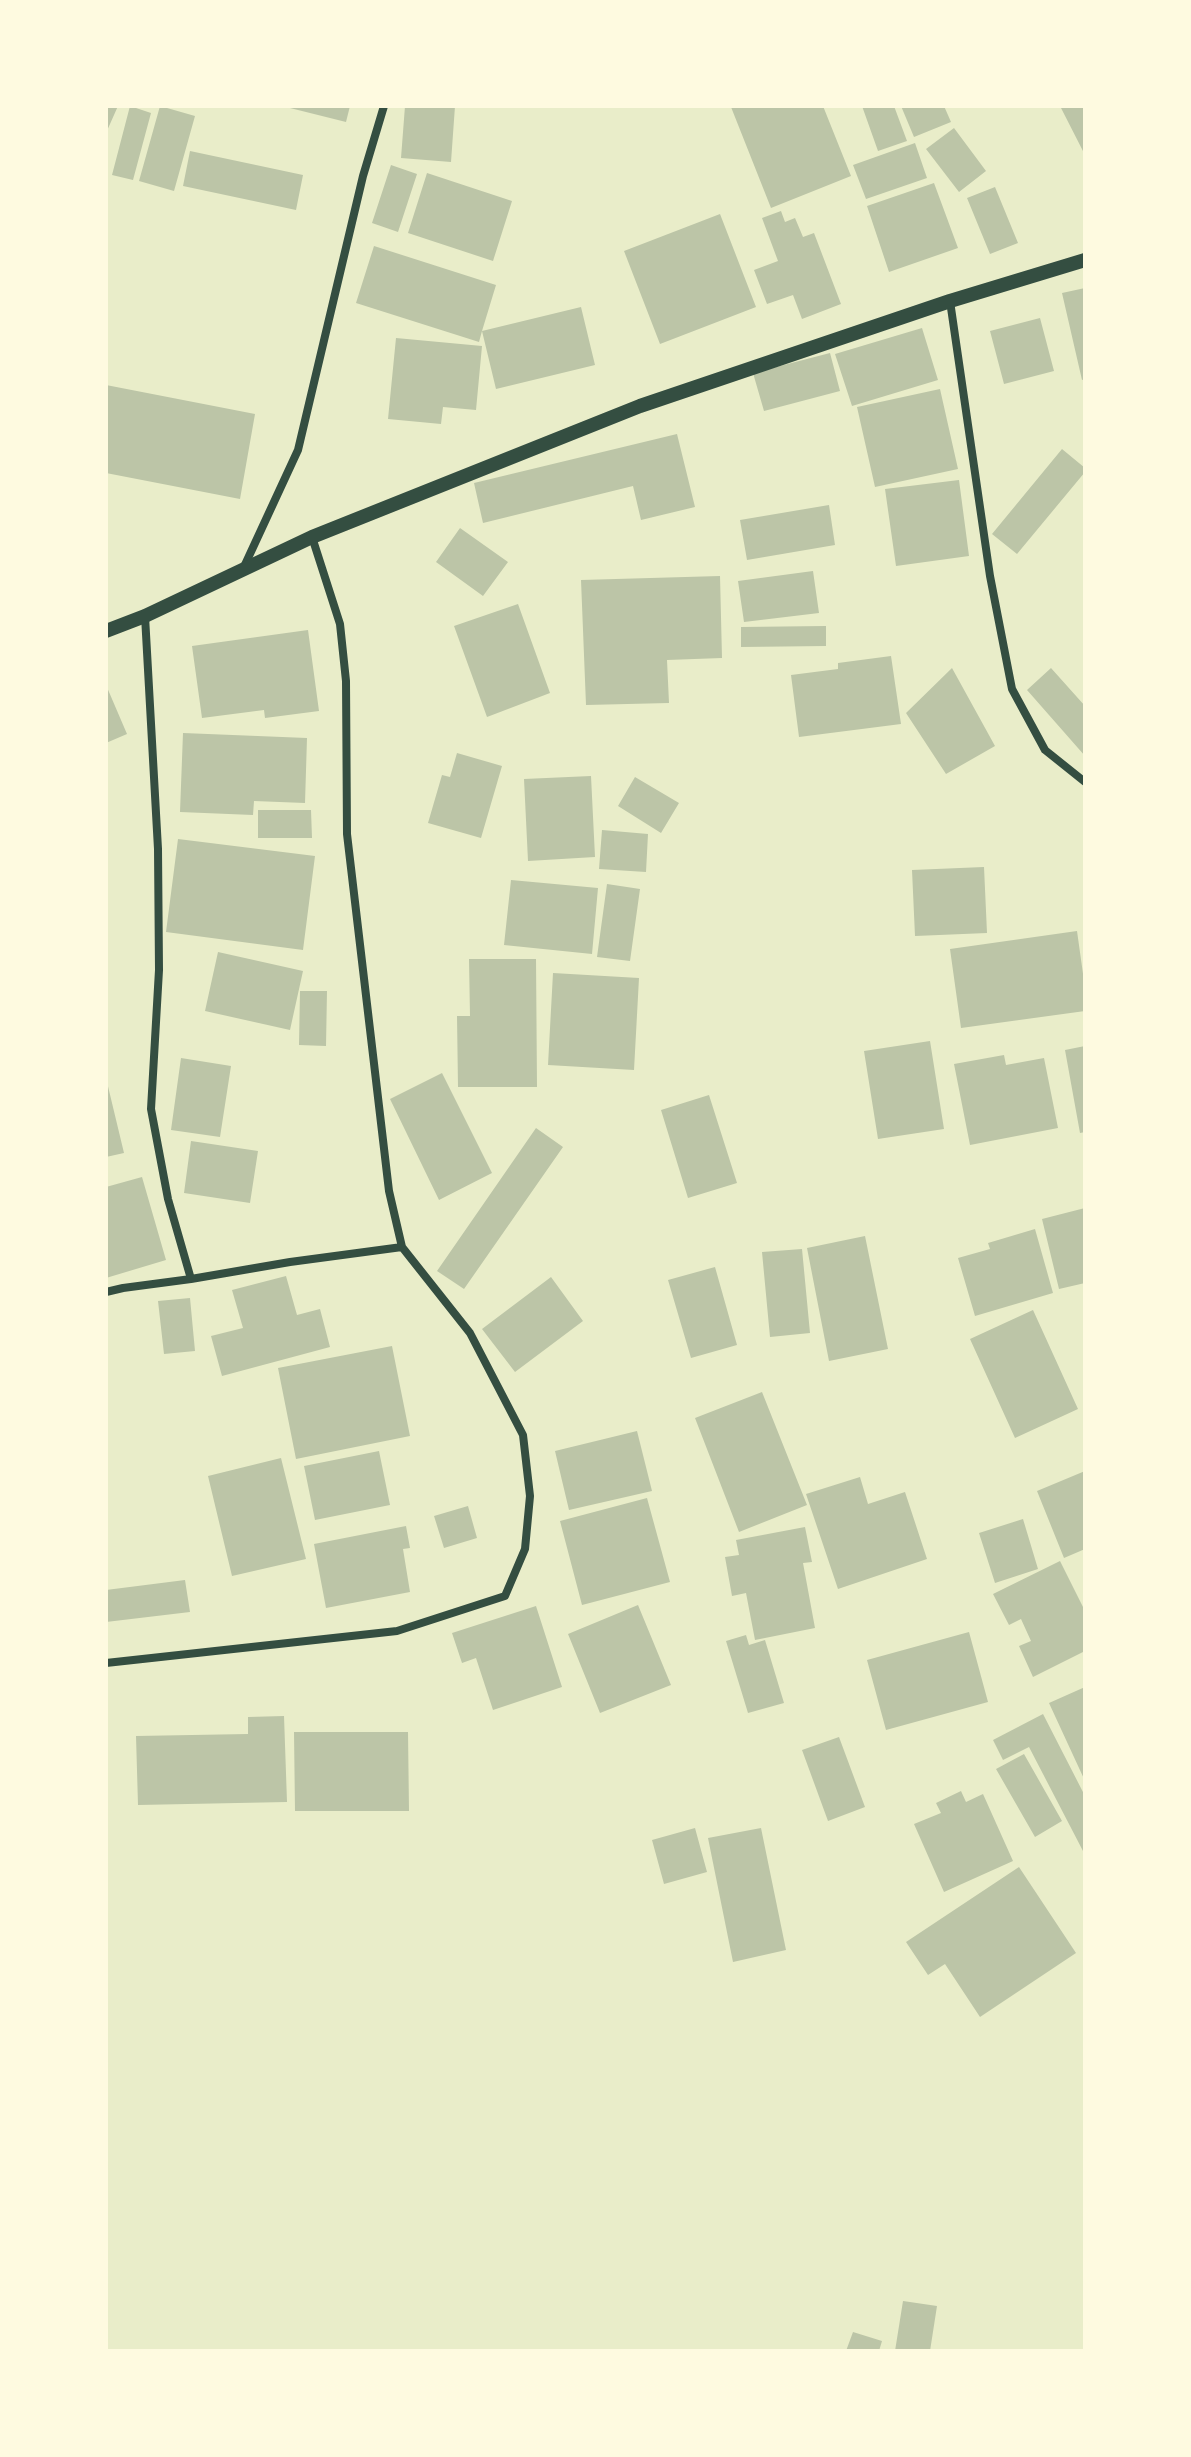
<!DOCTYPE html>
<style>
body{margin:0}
#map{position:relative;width:1191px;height:2457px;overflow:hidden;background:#e9edc9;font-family:"Titillium Web",sans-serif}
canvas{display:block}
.frame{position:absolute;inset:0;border:108px solid #fefae0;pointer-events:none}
</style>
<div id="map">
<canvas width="1191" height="2457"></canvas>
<div class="frame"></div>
</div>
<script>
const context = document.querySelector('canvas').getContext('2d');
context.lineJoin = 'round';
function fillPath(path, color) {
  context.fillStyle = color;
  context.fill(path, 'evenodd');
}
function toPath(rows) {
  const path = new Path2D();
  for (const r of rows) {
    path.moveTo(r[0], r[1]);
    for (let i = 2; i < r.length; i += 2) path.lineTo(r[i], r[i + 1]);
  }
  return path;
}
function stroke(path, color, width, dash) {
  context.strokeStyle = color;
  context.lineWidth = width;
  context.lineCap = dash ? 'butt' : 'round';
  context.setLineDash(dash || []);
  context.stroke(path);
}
fillPath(toPath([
 [106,106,118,106,106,133],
 [130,106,151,113,133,180,112,175],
 [160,106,195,116,174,191,139,181],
 [282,106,350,106,346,122],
 [405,106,455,106,451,162,401,158],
 [734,106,823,106,851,176,771,208,731,107],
 [862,106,894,106,907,141,878,151],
 [901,106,944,106,951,122,914,137],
 [1060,106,1085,106,1085,155],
 [954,128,986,171,959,192,926,149],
 [915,143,927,178,866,199,853,165],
 [190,151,303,175,296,210,183,186],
 [391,165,417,174,398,232,372,223],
 [427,173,512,201,493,261,408,233],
 [934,183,958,248,889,272,867,206],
 [995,187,1018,243,990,254,967,198],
 [781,211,785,222,795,218,803,237,814,233,841,304,802,319,793,295,767,304,754,270,778,261,762,218],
 [720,214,756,307,660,344,624,251],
 [374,246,496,285,482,331,581,307,595,365,496,389,482,331,479,342,356,303],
 [1085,288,1085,379,1082,380,1062,293],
 [1040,318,1054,371,1004,384,990,331],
 [922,328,938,380,852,406,835,354],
 [396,338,482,346,476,410,443,407,441,424,388,419],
 [830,353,840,391,764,411,753,373],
 [106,385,255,414,240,499,106,473],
 [940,389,958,469,875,487,857,407],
 [677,434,695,507,641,520,633,486,483,523,474,483],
 [1062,449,1085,468,1085,472,1017,554,992,534],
 [959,480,969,556,896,566,885,489],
 [829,505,835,545,747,560,740,520],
 [460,528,508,562,483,596,436,562],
 [813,571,819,613,744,622,738,581],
 [720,576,722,658,667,660,669,703,586,705,581,580],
 [518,604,550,693,487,717,454,626],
 [826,626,826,646,741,647,741,627],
 [308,630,319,711,265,718,264,710,202,718,192,646],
 [891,656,901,724,799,737,791,675,838,669,838,663],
 [952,668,995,746,946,774,906,713],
 [1051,668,1085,706,1085,756,1027,690],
 [106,685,127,734,106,743],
 [183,733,307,738,305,803,254,801,253,815,180,812],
 [457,753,502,766,481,838,428,823,442,775,450,777],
 [591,776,595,857,528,861,524,779],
 [635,777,679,803,661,833,618,806],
 [258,810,311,810,312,838,258,838],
 [602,830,648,834,646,872,599,869],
 [178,839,315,856,303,950,166,932],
 [984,867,987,933,915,936,912,870],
 [511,880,598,888,592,954,504,945],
 [607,884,640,889,630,961,597,957],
 [1077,931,1085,988,1085,1011,961,1028,950,949],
 [218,952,303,971,290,1030,205,1011],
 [469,959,536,959,537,1087,458,1087,457,1016,470,1016],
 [553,973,639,978,634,1070,548,1065],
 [300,991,327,991,326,1046,299,1045],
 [930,1041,944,1129,878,1139,864,1051],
 [1085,1046,1085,1132,1080,1133,1065,1050],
 [1004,1055,1006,1065,1044,1058,1058,1128,970,1145,954,1064],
 [181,1058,231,1066,220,1137,171,1130],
 [442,1073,492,1173,439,1200,390,1099],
 [106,1078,124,1153,106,1157],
 [709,1095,737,1183,688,1198,661,1110],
 [536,1128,563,1147,464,1289,437,1271],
 [191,1141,258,1151,250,1203,184,1193],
 [142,1177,166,1260,106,1278,106,1187],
 [1085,1208,1085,1283,1059,1289,1042,1219],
 [1035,1229,1053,1293,975,1316,958,1258,990,1249,988,1243],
 [865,1236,888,1349,829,1361,807,1248],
 [802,1249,810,1333,770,1337,762,1252],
 [715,1267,737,1345,691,1358,668,1280],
 [286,1276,297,1315,320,1309,330,1347,222,1376,211,1336,243,1328,232,1290],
 [551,1277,583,1321,515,1372,482,1329],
 [190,1298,195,1351,164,1354,158,1301],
 [1033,1310,1078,1409,1015,1438,970,1339],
 [392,1346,410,1436,296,1459,278,1368],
 [762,1392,807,1505,739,1532,695,1418],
 [637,1431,652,1491,569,1510,555,1451],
 [379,1451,390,1505,315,1520,304,1466],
 [281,1458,306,1559,232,1576,208,1476],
 [1085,1471,1085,1549,1064,1558,1037,1491],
 [860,1477,868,1504,905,1492,927,1559,838,1589,806,1494],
 [647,1498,670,1582,582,1605,560,1521],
 [468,1506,477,1538,444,1548,434,1516],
 [1023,1519,1038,1569,995,1583,979,1533],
 [406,1526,410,1548,403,1549,410,1592,326,1608,314,1544],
 [805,1527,812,1562,803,1563,815,1628,755,1640,746,1593,732,1596,725,1557,739,1555,736,1540],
 [1060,1561,1085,1611,1085,1651,1033,1677,1019,1646,1031,1641,1021,1619,1009,1625,993,1594],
 [185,1580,190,1612,106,1622,106,1590],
 [638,1605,671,1685,600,1713,568,1634],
 [536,1606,562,1687,493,1710,476,1658,462,1663,452,1633],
 [969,1632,988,1702,886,1730,867,1660],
 [746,1635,749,1645,765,1640,784,1703,748,1713,726,1641],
 [1085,1687,1085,1781,1049,1703],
 [1043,1714,1085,1796,1085,1850,1083,1851,1029,1747,1003,1760,993,1740],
 [284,1716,287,1802,138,1805,136,1736,248,1734,248,1717],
 [294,1732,408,1732,409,1811,295,1811],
 [839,1737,865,1807,828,1821,802,1750],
 [1024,1754,1062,1821,1035,1837,996,1769],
 [961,1791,966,1802,983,1794,1013,1861,944,1892,914,1824,941,1813,936,1803],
 [695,1828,707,1872,664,1884,652,1840],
 [761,1828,786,1950,733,1962,708,1838],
 [1019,1867,1076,1953,980,2017,945,1964,928,1975,906,1942],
 [903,2301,937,2306,930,2351,895,2351],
 [853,2332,882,2341,879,2351,846,2351]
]), '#bcc5a7');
stroke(toPath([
 [950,301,990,576,1012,689,1045,750,1085,782],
 [243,569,298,450,363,176,384,106],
 [191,1279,290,1262,402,1247],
 [106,1292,123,1288,191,1279,168,1199,151,1109,159,970,158,849,145,616],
 [106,1663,397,1631,505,1596,525,1549,530,1496,523,1435,470,1333,402,1247,389,1191,347,834,346,681,340,624,312,537]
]), '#344e41', 8);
stroke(toPath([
 [106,631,145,616,312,537,640,406,950,301,1085,260]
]), '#344e41', 14);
</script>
